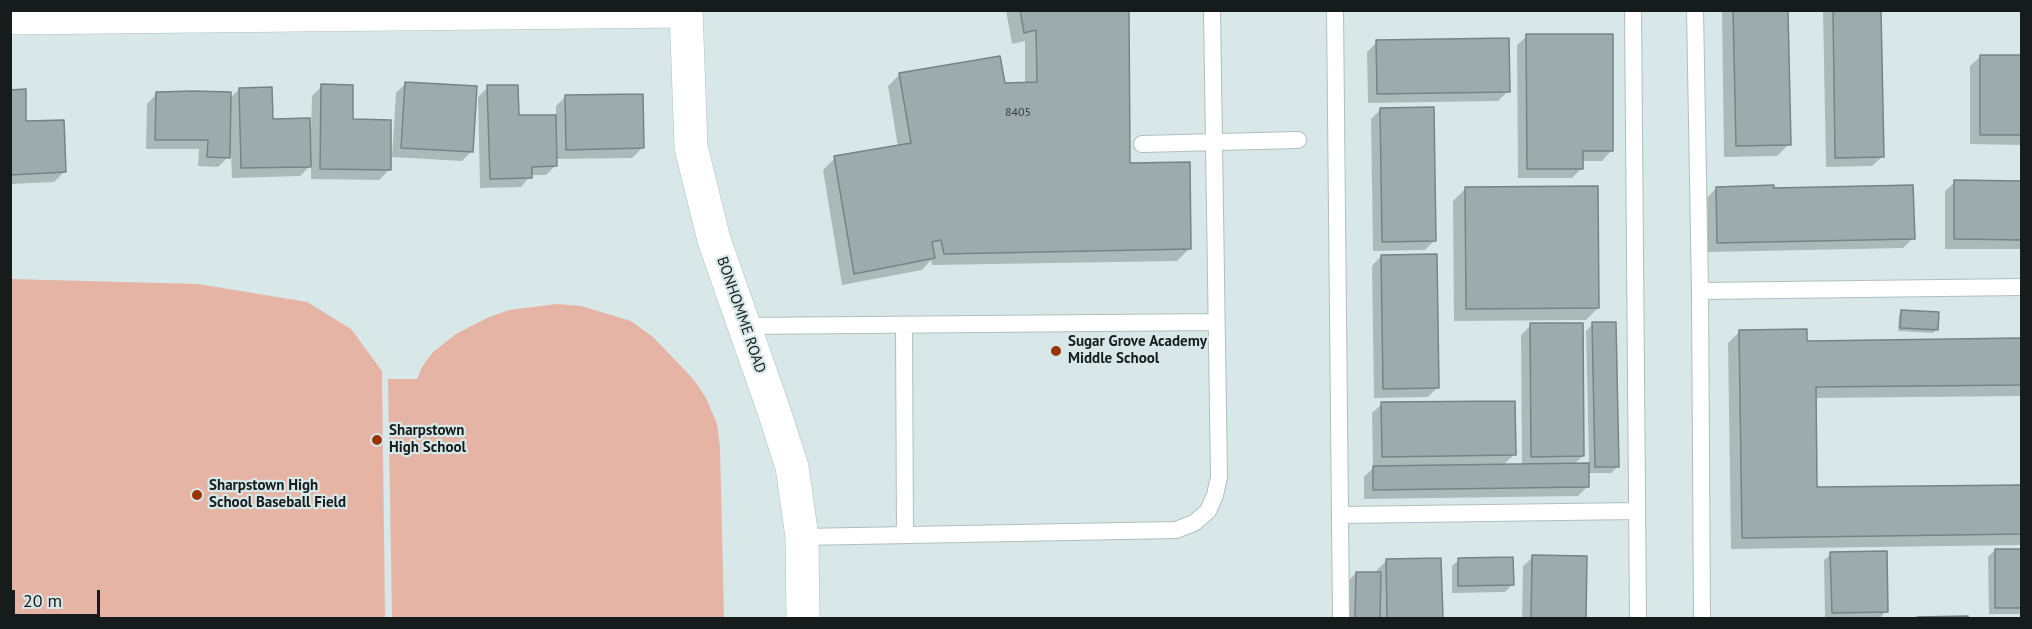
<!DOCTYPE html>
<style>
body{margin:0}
#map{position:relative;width:2032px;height:629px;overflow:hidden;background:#d8e8e8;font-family:"PT Sans",sans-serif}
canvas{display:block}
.frame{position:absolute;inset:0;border:12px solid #161c1c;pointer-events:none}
.scale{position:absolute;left:12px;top:590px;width:88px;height:27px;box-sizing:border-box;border:3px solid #161c1c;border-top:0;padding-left:8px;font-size:18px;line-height:21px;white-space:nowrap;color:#161c1c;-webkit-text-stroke:4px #d8e8e8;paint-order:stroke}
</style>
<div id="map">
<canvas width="2032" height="629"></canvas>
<div class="frame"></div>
<div class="scale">20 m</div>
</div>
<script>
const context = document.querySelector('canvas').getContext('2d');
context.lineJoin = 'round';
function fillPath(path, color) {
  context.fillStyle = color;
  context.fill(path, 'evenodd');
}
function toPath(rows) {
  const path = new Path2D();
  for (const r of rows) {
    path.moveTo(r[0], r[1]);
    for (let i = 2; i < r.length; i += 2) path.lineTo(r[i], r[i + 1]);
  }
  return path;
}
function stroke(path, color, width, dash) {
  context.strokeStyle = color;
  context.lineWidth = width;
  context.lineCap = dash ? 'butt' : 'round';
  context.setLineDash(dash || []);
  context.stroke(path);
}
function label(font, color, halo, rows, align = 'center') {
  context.font = font + ' "PT Sans",sans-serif';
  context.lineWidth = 4.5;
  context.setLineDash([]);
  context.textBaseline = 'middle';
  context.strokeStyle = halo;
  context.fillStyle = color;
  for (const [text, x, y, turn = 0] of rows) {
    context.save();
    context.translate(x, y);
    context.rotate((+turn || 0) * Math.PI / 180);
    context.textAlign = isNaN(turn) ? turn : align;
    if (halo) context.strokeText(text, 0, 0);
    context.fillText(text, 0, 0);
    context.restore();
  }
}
fillPath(toPath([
 [11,279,198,284,307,302,351,329,382,371,385,618,11,618],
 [557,304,581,306,631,321,653,337,677,362,694,380,706,398,717,424,720,447,724,618,392,618,388,379,417,379,422,367,433,352,456,334,487,318,509,310]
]), '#e6b4a4');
fillPath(toPath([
 [1006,10,1127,10,1129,165,1189,249,1177,261,932,265,931,260,922,270,842,285,823,170,835,158,898,147,888,86,900,74,1003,84,1025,84,1025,41,1012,44],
 [1722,10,1787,10,1789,144,1777,156,1724,157],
 [1823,10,1879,10,1882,157,1872,166,1826,167],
 [1527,36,1611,151,1602,161,1582,161,1582,168,1572,178,1518,178,1517,45],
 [1377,42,1508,91,1498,101,1368,103,1367,52],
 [1980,57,2022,57,2022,145,1970,144,1970,66],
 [405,84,472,151,462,161,392,157,396,93],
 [322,86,389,170,379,180,311,179,311,165,300,176,232,178,231,154,218,167,198,166,199,149,146,149,147,104,156,94,229,99,239,89,271,120,311,129,312,96],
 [488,87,517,117,556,116,556,106,565,97,642,148,632,158,555,159,556,165,546,175,531,175,521,187,480,188,478,97],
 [10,91,25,123,64,172,54,182,10,184],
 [1381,109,1434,241,1425,250,1373,251,1371,119],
 [1955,182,2022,182,2022,249,1945,249,1945,191],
 [1716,188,1772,189,1913,238,1903,248,1708,252,1707,198],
 [1465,189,1598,308,1586,320,1454,321,1453,201],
 [1381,256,1438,387,1428,397,1374,398,1372,266],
 [1902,312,1936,330,1933,333,1898,331,1899,315],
 [1593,324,1617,467,1611,473,1588,473,1588,486,1578,496,1364,499,1364,477,1373,468,1372,413,1382,404,1515,454,1503,465,1522,465,1521,335,1531,325,1583,456,1574,464,1589,464,1586,331],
 [1740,331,1806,343,2022,339,2022,396,1815,398,1815,488,2022,486,2022,545,1731,549,1728,343],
 [1995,550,2022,550,2022,614,1989,614,1988,557],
 [1831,554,1886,611,1880,618,1825,618,1824,560],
 [1533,557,1585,558,1584,618,1522,618,1523,566],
 [1440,559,1441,618,1349,618,1349,580,1356,573,1377,574,1377,570,1387,560],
 [1459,560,1512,585,1505,592,1452,593,1452,566]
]), '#0003');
const building = toPath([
 [1020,10,1129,10,1130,163,1190,162,1191,249,944,254,941,240,932,242,935,258,854,274,834,156,911,143,899,73,1000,56,1005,83,1037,82,1036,30,1024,33,1020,10],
 [1733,10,1788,10,1791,145,1736,146,1733,10],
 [1833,10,1881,10,1884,157,1835,158,1833,10],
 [1526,34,1613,34,1613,151,1583,151,1583,169,1527,169,1526,34],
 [1509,38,1510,92,1377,94,1376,40,1509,38],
 [1980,55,2022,55,2022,135,1980,135,1980,55],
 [405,82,477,86,473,152,401,148,405,82],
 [321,84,353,85,353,119,391,120,391,170,320,169,321,84],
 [487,85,518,85,519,115,556,115,557,166,532,167,532,178,490,179,487,85],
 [272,87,273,119,310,118,311,167,241,168,239,88,272,87],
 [26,89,26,121,64,120,66,172,10,175,10,90,26,89],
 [193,91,231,92,230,158,207,157,208,140,155,140,156,92,193,91],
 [643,94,644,148,566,150,565,95,643,94],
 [1434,107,1436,241,1382,242,1380,108,1434,107],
 [1954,180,2022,181,2022,240,1954,239,1954,180],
 [1774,185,1774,188,1913,185,1915,239,1717,243,1716,187,1774,185],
 [1598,186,1599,308,1466,309,1465,187,1598,186],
 [1437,254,1439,388,1383,389,1381,255,1437,254],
 [1901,310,1939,312,1938,330,1900,328,1901,310],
 [1592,322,1616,322,1619,467,1595,467,1592,322],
 [1530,323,1583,323,1584,456,1531,457,1530,323],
 [1807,329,1807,341,2022,338,2022,385,1816,387,1817,487,2022,485,2022,534,1742,538,1739,330,1807,329],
 [1515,401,1516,455,1382,457,1381,402,1515,401],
 [1589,463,1589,487,1373,490,1373,466,1589,463],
 [1995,549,2022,549,2022,608,1995,608,1995,549],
 [1887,551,1888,612,1832,613,1830,552,1887,551],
 [1532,555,1587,556,1586,618,1531,618,1532,555],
 [1513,557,1514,585,1458,586,1458,558,1513,557],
 [1441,558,1443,618,1387,618,1386,559,1441,558],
 [1356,572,1381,572,1380,618,1355,618,1356,572],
 [1968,616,1968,618,1917,618,1917,617,1968,616]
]);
fillPath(building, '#9cacac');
stroke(building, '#758484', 1.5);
const lane = toPath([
 [1335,10,1341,618],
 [1633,10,1638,618],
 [1695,10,1700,291],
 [1142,144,1298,140],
 [904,325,905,535],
 [745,326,1216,322],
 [1340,515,1636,511],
 [802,537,1176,530,1194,523,1208,511,1215,495,1219,477,1212,10],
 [1702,618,1700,291,2022,287]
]);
const street = toPath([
 [10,18,685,11]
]);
const secondary = toPath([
 [686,10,691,147,714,240,773,408,792,467,802,537,803,618]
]);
stroke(lane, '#afbfbf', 18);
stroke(street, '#afbfbf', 34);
stroke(secondary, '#afbfbf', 34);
stroke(lane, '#fff', 16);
stroke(street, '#fff', 33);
stroke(secondary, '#fff', 33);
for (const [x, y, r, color] of [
 [1056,351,6,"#993308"],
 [377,440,6,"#993308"],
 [197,495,6,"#993308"]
]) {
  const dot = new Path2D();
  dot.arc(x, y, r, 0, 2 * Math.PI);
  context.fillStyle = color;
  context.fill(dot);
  stroke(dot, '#d8e8e8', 2);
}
label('12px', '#384040', null, [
 ["8405",1018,113]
]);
label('15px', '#161c1c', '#d8e8e8', [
 ["BONHOMME ROAD",741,315,71]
]);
label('bold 15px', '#161c1c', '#d8e8e8', [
 ["Sugar Grove Academy",1068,342],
 ["Middle School",1068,359],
 ["Sharpstown",389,431],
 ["High School",389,448],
 ["Sharpstown High",209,486],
 ["School Baseball Field",209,503]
], 'left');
</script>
